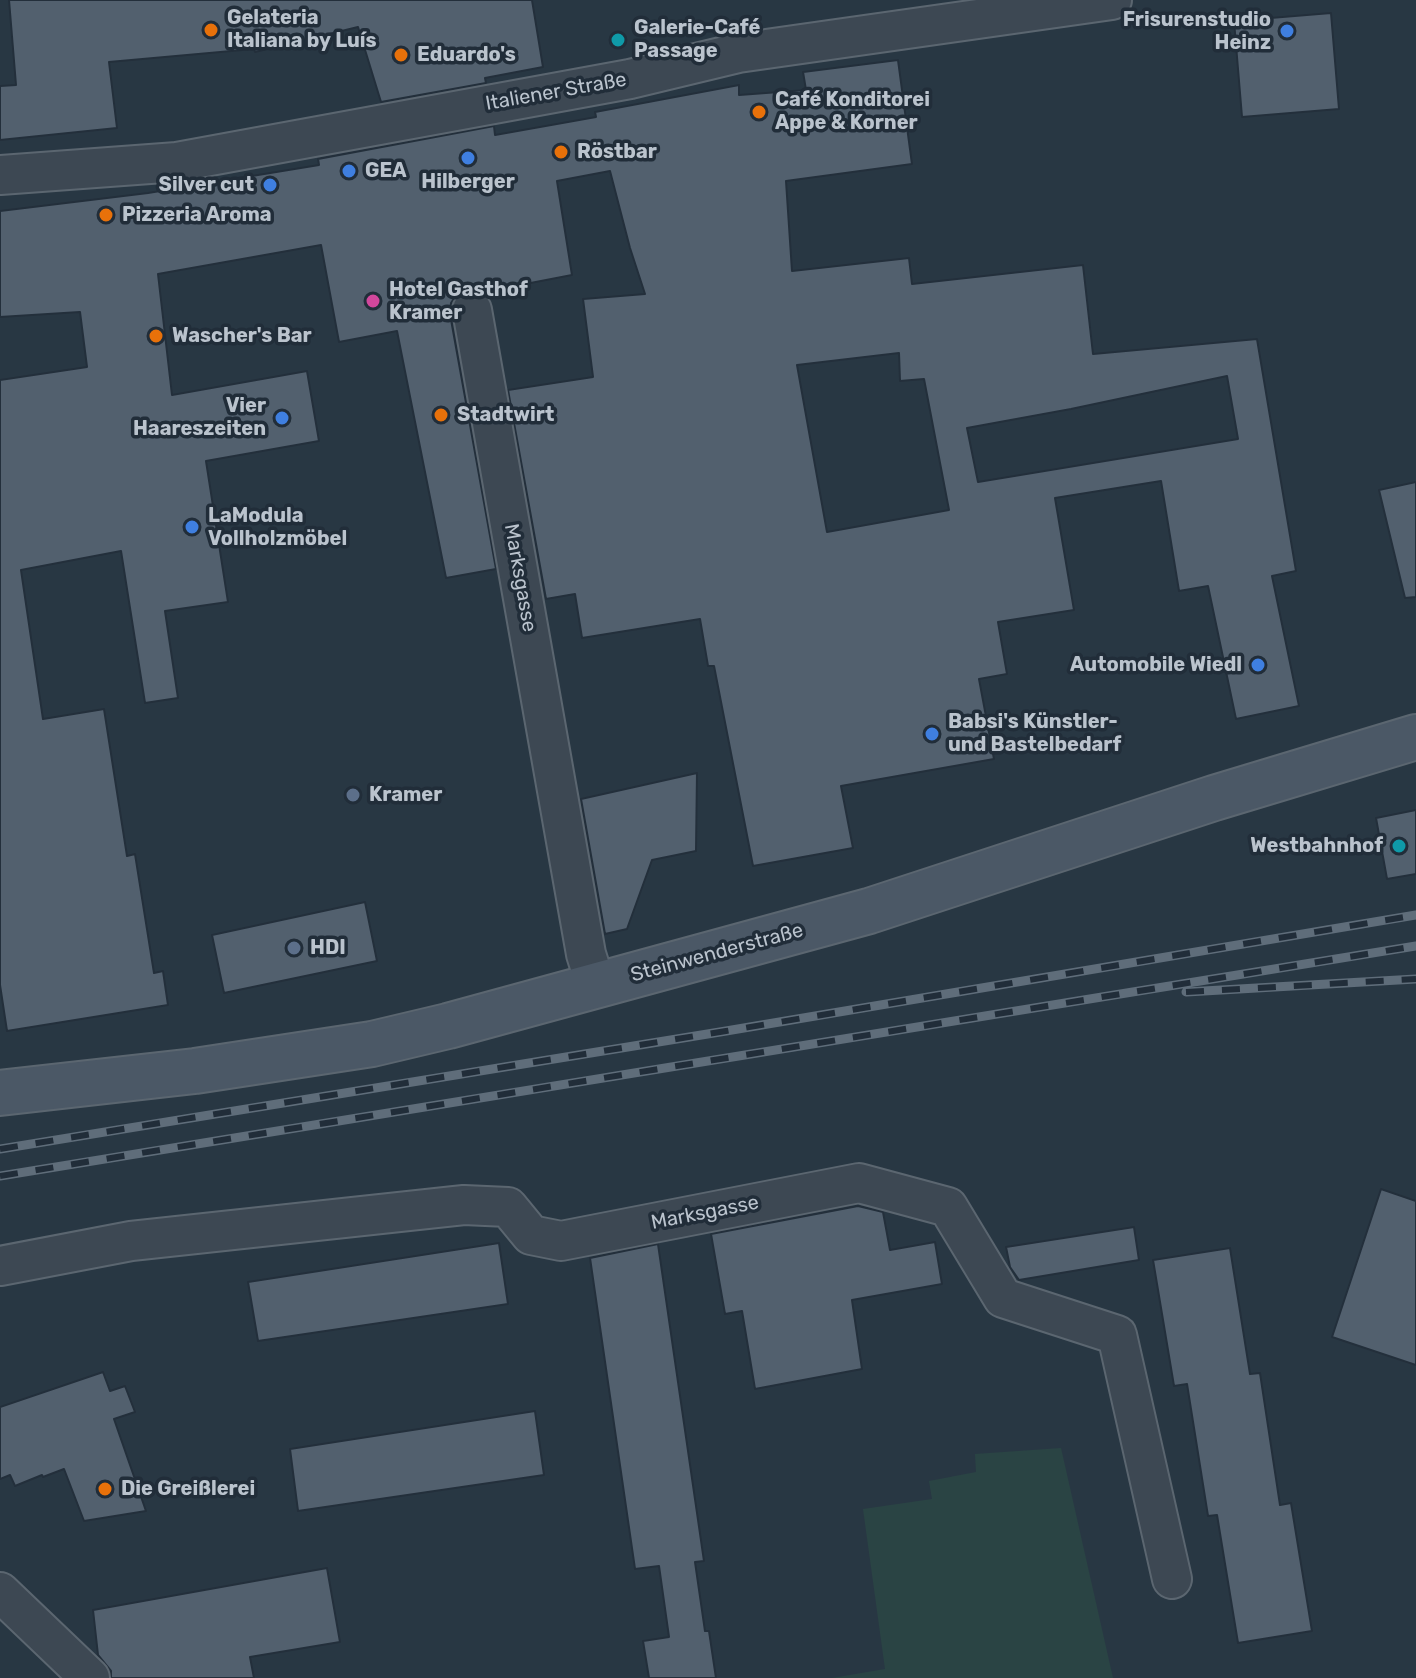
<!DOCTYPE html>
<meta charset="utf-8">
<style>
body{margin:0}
canvas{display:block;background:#283743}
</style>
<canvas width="1416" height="1678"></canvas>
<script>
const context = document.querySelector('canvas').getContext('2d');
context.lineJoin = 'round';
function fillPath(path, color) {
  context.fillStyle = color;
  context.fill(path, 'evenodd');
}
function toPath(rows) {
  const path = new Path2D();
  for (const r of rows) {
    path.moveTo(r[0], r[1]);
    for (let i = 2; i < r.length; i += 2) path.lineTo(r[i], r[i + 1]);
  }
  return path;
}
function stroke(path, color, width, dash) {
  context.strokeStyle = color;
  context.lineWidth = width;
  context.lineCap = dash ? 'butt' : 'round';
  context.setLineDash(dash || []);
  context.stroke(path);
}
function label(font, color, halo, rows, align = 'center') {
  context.font = font + ' Rubik,sans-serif';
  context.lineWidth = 7;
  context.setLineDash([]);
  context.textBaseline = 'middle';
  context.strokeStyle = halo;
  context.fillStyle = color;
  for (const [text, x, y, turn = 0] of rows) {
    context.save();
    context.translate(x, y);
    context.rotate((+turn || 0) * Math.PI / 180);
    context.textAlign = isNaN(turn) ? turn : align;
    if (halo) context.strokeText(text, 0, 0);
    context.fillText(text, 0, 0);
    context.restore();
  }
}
fillPath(toPath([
 [1061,1448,1113,1678,832,1678,885,1669,863,1509,932,1499,929,1481,976,1472,975,1454]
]), '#2a4444');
const building = toPath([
 [9,0,532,0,543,67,485,78,486,83,381,102,358,27,255,52,254,49,109,62,117,128,0,140,0,86,16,85,9,0],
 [1331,13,1339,109,1242,117,1234,21,1331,13],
 [898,60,912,164,786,181,792,271,909,258,912,284,1083,265,1093,354,1257,339,1296,571,1272,576,1299,706,1236,719,1208,586,1179,591,1161,481,1055,498,1074,610,998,622,1007,674,979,679,994,759,841,786,853,848,753,866,714,666,708,666,700,619,582,638,575,594,546,599,508,390,593,377,583,299,645,294,630,248,610,171,557,181,572,275,484,292,479,289,467,289,457,294,451,303,450,314,496,569,446,578,397,331,339,342,321,245,158,274,172,395,307,371,319,441,206,461,228,602,165,611,178,698,145,703,121,551,21,570,43,719,104,709,127,856,135,854,154,973,163,971,168,1005,7,1031,0,985,0,380,87,367,80,312,0,317,0,211,148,193,319,165,318,159,494,126,495,135,596,117,595,112,739,85,739,95,806,90,803,72,898,60],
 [899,353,900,381,924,379,949,510,827,532,797,365,899,353],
 [1227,376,1238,439,978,482,967,428,1071,409,1227,376],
 [1416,482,1416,597,1405,598,1379,490,1416,482],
 [697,773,696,851,652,860,627,929,605,934,581,799,697,773],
 [1416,810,1416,874,1387,879,1376,818,1416,810],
 [365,902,377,961,224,993,212,935,365,902],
 [1381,1189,1416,1201,1416,1365,1332,1337,1381,1189],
 [858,1206,883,1212,890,1250,935,1242,942,1284,852,1300,862,1369,755,1389,742,1311,725,1314,711,1234,858,1206],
 [1134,1227,1139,1260,1019,1280,1010,1267,1006,1247,1134,1227],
 [499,1243,508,1304,258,1341,248,1282,499,1243],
 [658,1244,704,1561,695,1562,705,1631,709,1631,716,1678,649,1678,643,1641,669,1637,659,1566,635,1569,590,1258,658,1244],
 [1230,1248,1250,1374,1260,1373,1280,1505,1291,1503,1312,1631,1238,1643,1217,1515,1208,1516,1187,1384,1174,1386,1153,1260,1230,1248],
 [103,1372,110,1391,125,1386,135,1412,114,1419,146,1511,84,1521,64,1469,43,1477,42,1475,15,1486,10,1475,0,1479,0,1407,103,1372],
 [535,1411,544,1475,298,1511,290,1449,535,1411],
 [327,1568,340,1642,250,1657,254,1678,111,1678,111,1671,98,1655,93,1610,327,1568]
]);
fillPath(building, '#52606e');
stroke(building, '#232f3b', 2);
const street = toPath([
 [0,175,177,162,630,79,738,53,1112,0],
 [472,310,586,954,596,986],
 [0,1266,131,1241,464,1205,508,1207,531,1235,561,1241,859,1183,948,1207,1003,1298,1117,1335,1172,1579],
 [0,1592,90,1678]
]);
const secondary = toPath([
 [0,1093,195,1071,372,1044,448,1026,869,911,1214,798,1416,737]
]);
stroke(street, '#5b6670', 42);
stroke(secondary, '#5b6670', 48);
stroke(street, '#3d4853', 38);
stroke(secondary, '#4b5866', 44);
const rail = toPath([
 [1186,992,1416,979],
 [0,1149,726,1031,1416,915],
 [0,1176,1416,946]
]);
stroke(rail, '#5f6d7a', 9);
stroke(rail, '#212d39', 6, [18]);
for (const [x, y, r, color] of [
 [211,30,8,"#e8710a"],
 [1287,31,8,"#3f7fe0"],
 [618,40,8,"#0f9aa8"],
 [401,55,8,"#e8710a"],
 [759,112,8,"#e8710a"],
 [561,152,8,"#e8710a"],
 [468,158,8,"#3f7fe0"],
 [349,171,8,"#3f7fe0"],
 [270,185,8,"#3f7fe0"],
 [106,215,8,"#e8710a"],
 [373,301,8,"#d1479c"],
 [156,336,8,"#e8710a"],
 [441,415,8,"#e8710a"],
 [282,418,8,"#3f7fe0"],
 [192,527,8,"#3f7fe0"],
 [1258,665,8,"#3f7fe0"],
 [932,734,8,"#3f7fe0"],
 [353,795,8,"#5c6f8a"],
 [1399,846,8,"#0f9aa8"],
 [294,948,8,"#5c6f8a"],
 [105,1489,8,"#e8710a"]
]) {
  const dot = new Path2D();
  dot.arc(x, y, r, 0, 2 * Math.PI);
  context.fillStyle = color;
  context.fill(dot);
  stroke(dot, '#212d39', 3);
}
label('bold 20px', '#bac3cd', '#212d39', [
 ["Gelateria",227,18],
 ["Italiana by Luís",227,41],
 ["Frisurenstudio",1271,20,"right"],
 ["Heinz",1271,43,"right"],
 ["Galerie-Café",634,28],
 ["Passage",634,51],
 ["Eduardo's",417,55],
 ["Café Konditorei",775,100],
 ["Appe & Korner",775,123],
 ["Röstbar",577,152],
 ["GEA",365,171],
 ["Hilberger",468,182,"center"],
 ["Silver cut",254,185,"right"],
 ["Pizzeria Aroma",122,215],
 ["Hotel Gasthof",389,290],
 ["Kramer",389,313],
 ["Wascher's Bar",172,336],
 ["Vier",266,406,"right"],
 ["Haareszeiten",266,429,"right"],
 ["Stadtwirt",457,415],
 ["LaModula",208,516],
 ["Vollholzmöbel",208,539],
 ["Automobile Wiedl",1242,665,"right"],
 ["Babsi's Künstler-",948,722],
 ["und Bastelbedarf",948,745],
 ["Kramer",369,795],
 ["Westbahnhof",1383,846,"right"],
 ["HDI",310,948],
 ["Die Greißlerei",121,1489]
], 'left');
label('20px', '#bac3cd', '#212d39', [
 ["Italiener Straße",556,92,-10],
 ["Marksgasse",520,578,80],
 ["Steinwenderstraße",717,953,-15],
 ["Marksgasse",705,1213,-11]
]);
</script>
